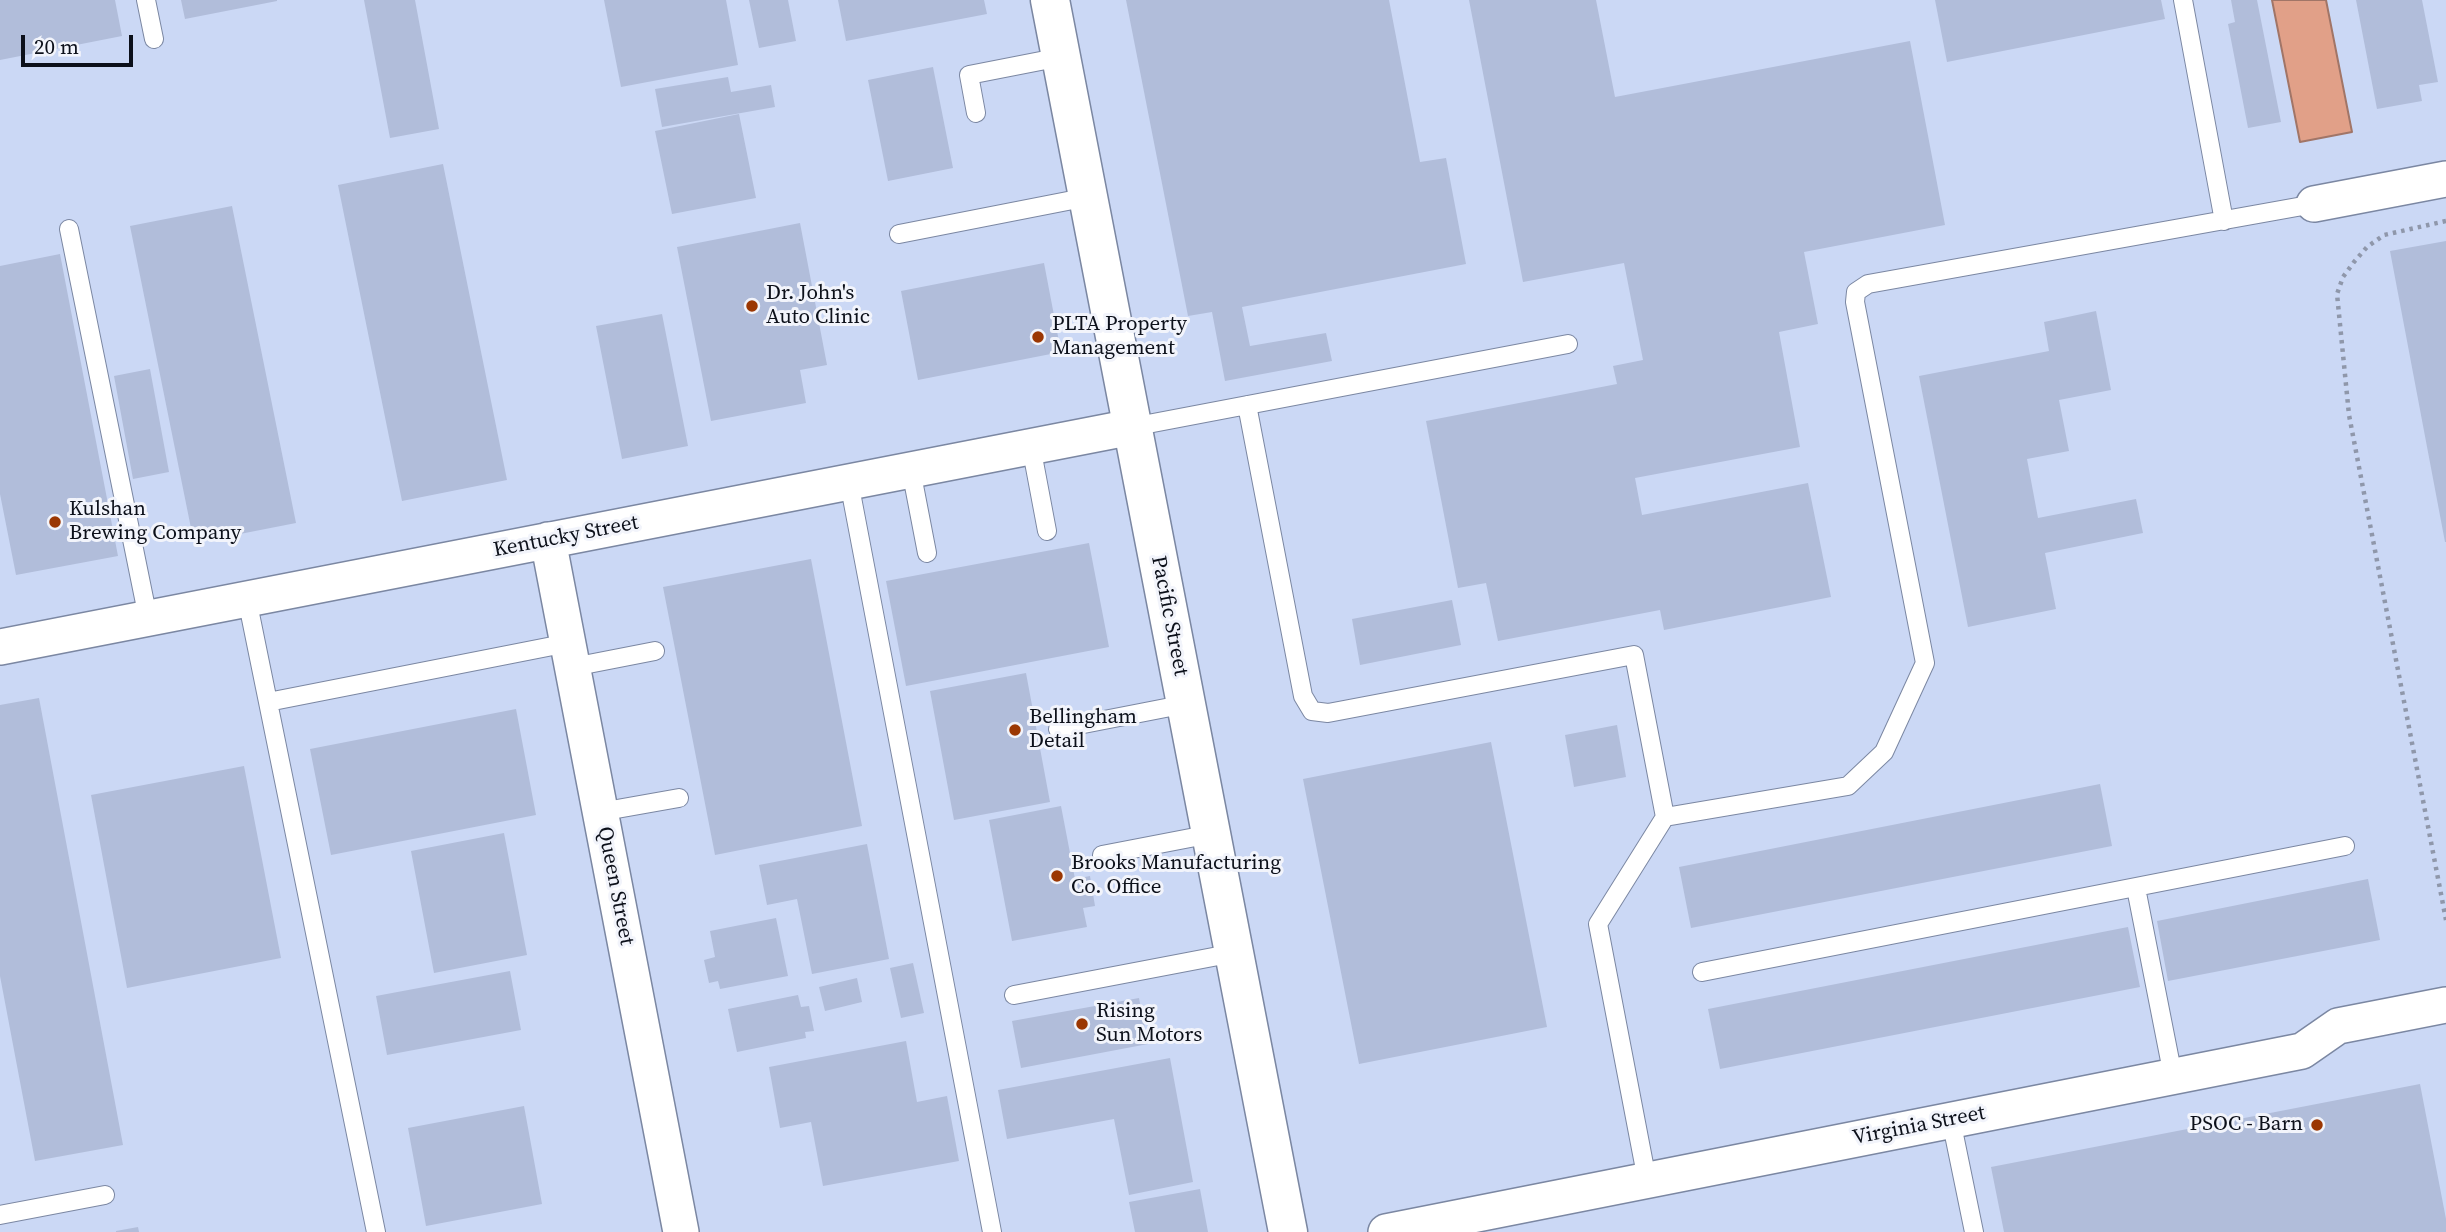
<!DOCTYPE html>
<style>
body{margin:0}
#map{position:relative;width:2446px;height:1232px;overflow:hidden;background:#dde7ff;font-family:"Source Serif 4",serif}
canvas{display:block}
.scale{position:absolute;left:21px;top:35px;width:112px;height:32px;box-sizing:border-box;border:4px solid #0c101a;border-top:0;padding-left:9px;font-size:21px;line-height:24px;white-space:nowrap;color:#0c101a;-webkit-text-stroke:5px #f2f4fb;paint-order:stroke}
</style>
<div id="map">
<canvas width="2446" height="1232"></canvas>
<div class="scale">20 m</div>
</div>
<script>
const context = document.querySelector('canvas').getContext('2d');
context.lineJoin = 'round';
function fillPath(path, color) {
  context.fillStyle = color;
  context.fill(path, 'evenodd');
}
function toPath(rows) {
  const path = new Path2D();
  for (const r of rows) {
    path.moveTo(r[0], r[1]);
    for (let i = 2; i < r.length; i += 2) path.lineTo(r[i], r[i + 1]);
  }
  return path;
}
function stroke(path, color, width, dash) {
  context.strokeStyle = color;
  context.lineWidth = width;
  context.lineCap = dash ? 'butt' : 'round';
  context.setLineDash(dash || []);
  context.stroke(path);
}
function label(font, color, halo, rows, align = 'center') {
  context.font = font + ' "Source Serif 4",serif';
  context.lineWidth = 6;
  context.setLineDash([]);
  context.textBaseline = 'middle';
  context.strokeStyle = halo;
  context.fillStyle = color;
  for (const [text, x, y, turn = 0] of rows) {
    context.save();
    context.translate(x, y);
    context.rotate((+turn || 0) * Math.PI / 180);
    context.textAlign = isNaN(turn) ? turn : align;
    if (halo) context.strokeText(text, 0, 0);
    context.fillText(text, 0, 0);
    context.restore();
  }
}
fillPath(toPath([
 [0,0,2446,0,2446,1232,0,1232]
]), '#cbd8f5');
const water = toPath([
 [2272,0,2326,0,2352,132,2300,142,2272,0]
]);
fillPath(water, '#e1a088');
stroke(water, '#a17567', 2);
fillPath(toPath([
 [0,0,115,0,122,36,0,60],
 [181,0,277,0,277,1,185,19],
 [364,0,415,0,439,129,390,138],
 [604,0,726,0,738,65,621,87],
 [749,0,788,0,796,41,759,48],
 [838,0,984,0,987,14,846,41],
 [1126,0,1389,0,1420,162,1446,158,1466,264,1242,307,1250,346,1326,333,1332,361,1225,381,1212,312,1188,316],
 [1469,0,1596,0,1615,97,1910,41,1945,225,1804,252,1818,324,1779,332,1800,447,1635,478,1642,515,1808,483,1831,597,1664,630,1660,610,1498,641,1486,583,1458,588,1426,421,1617,384,1613,366,1643,360,1624,263,1523,282],
 [1935,0,2161,0,2165,19,1947,62],
 [2231,0,2257,0,2281,122,2248,128,2228,24,2235,22],
 [2356,0,2422,0,2438,82,2419,85,2422,101,2377,109],
 [933,67,953,168,888,181,868,80],
 [728,77,731,92,771,85,775,107,662,127,655,89],
 [739,114,756,198,672,214,655,131],
 [443,164,507,480,402,501,338,185],
 [232,206,296,523,194,543,130,226],
 [800,223,827,365,800,370,806,403,711,421,677,247],
 [2446,241,2446,542,2445,542,2390,251],
 [60,254,118,556,16,575,0,494,0,266],
 [1044,263,1061,352,918,380,901,291],
 [2096,311,2111,390,2059,400,2069,451,2027,459,2038,518,2136,499,2143,533,2045,553,2056,609,1968,627,1919,376,2049,351,2044,322],
 [662,314,688,446,622,459,596,326],
 [150,369,169,472,133,479,114,376],
 [1089,543,1109,647,906,686,886,581],
 [811,559,862,826,715,855,663,587],
 [1452,600,1461,645,1360,665,1352,619],
 [1026,673,1050,802,954,820,930,691],
 [39,698,123,1145,35,1161,0,976,0,705],
 [516,709,536,815,331,855,310,749],
 [1617,725,1626,777,1574,787,1565,735],
 [1491,742,1547,1027,1359,1064,1303,779],
 [244,766,281,958,127,988,91,795],
 [2100,784,2112,846,1691,928,1679,867],
 [1061,806,1075,879,1090,876,1095,906,1083,908,1087,927,1012,941,989,820],
 [504,833,527,955,434,973,411,851],
 [867,844,889,959,812,974,797,899,767,905,759,865],
 [2368,879,2380,940,2168,981,2157,921],
 [776,918,788,976,720,989,718,981,709,983,704,960,715,957,710,931],
 [2128,927,2140,987,1720,1069,1708,1009],
 [913,963,924,1013,901,1018,890,968],
 [510,971,521,1030,387,1055,376,996],
 [857,978,862,1002,825,1011,819,987],
 [798,995,801,1007,809,1006,814,1031,805,1032,806,1038,737,1052,728,1009],
 [1139,998,1148,1044,1021,1068,1012,1021],
 [906,1041,917,1102,947,1096,959,1161,823,1186,811,1122,780,1128,769,1067],
 [1170,1058,1193,1182,1129,1195,1114,1119,1007,1139,998,1090],
 [2420,1084,2446,1219,2446,1232,2004,1232,1991,1167],
 [524,1106,542,1204,426,1226,408,1128],
 [1200,1189,1208,1232,1135,1232,1129,1202],
 [138,1227,139,1232,116,1232,116,1231]
]), '#b1bdda');
const lane = toPath([
 [146,0,154,39],
 [2183,0,2224,221],
 [976,113,969,75,1061,57],
 [69,229,148,618],
 [899,234,1088,197],
 [1247,405,1303,696,1312,711,1328,713,1634,655,1665,817],
 [1132,427,1568,344],
 [1031,446,1047,531],
 [911,470,927,553],
 [849,482,992,1232],
 [247,599,376,1232],
 [573,667,655,651],
 [268,702,568,643],
 [1058,729,1186,704],
 [600,812,679,798],
 [1102,855,1211,834],
 [2136,888,2173,1076],
 [1702,972,2345,846],
 [1014,995,1234,953],
 [1951,1120,1974,1232],
 [1647,1180,1598,924,1665,817,1848,786,1884,752,1925,663,1855,302,1856,292,1868,284,2314,204],
 [0,1215,105,1195]
]);
const street = toPath([
 [2314,204,2446,179],
 [548,540,681,1232],
 [0,647,1132,427],
 [1386,1232,2302,1051,2338,1026,2446,1005]
]);
const secondary = toPath([
 [1050,0,1288,1232]
]);
stroke(lane, '#7b87a2', 20);
stroke(street, '#7b87a2', 38);
stroke(secondary, '#7b87a2', 41);
stroke(toPath([
 [2446,221,2384,235,2367,247,2354,262,2343,277,2337,294,2349,415,2446,920]
]), '#8f97aa', 4.5, [3.5, 5]);
stroke(lane, '#fff', 18);
stroke(street, '#fff', 35);
stroke(secondary, '#fff', 38);
for (const [x, y, r, color] of [
 [752,306,7,"#9b3703"],
 [1038,337,7,"#9b3703"],
 [55,522,7,"#9b3703"],
 [1015,730,7,"#9b3703"],
 [1057,876,7,"#9b3703"],
 [1082,1024,7,"#9b3703"],
 [2317,1125,7,"#9b3703"]
]) {
  const dot = new Path2D();
  dot.arc(x, y, r, 0, 2 * Math.PI);
  context.fillStyle = color;
  context.fill(dot);
  stroke(dot, '#f2f4fb', 2.5);
}
label('21px', '#0c101a', '#f2f4fb', [
 ["Dr. John's",766,294],
 ["Auto Clinic",766,318],
 ["PLTA Property",1052,325],
 ["Management",1052,349],
 ["Kulshan",69,510],
 ["Brewing Company",69,534],
 ["Bellingham",1029,718],
 ["Detail",1029,742],
 ["Brooks Manufacturing",1071,864],
 ["Co. Office",1071,888],
 ["Rising",1096,1012],
 ["Sun Motors",1096,1036],
 ["PSOC - Barn",2303,1125,"right"]
], 'left');
label('21px', '#0c101a', '#f2f4fb', [
 ["Kentucky Street",566,537,-11],
 ["Pacific Street",1169,616,79],
 ["Queen Street",615,886,79],
 ["Virginia Street",1919,1126,-11]
]);
</script>
